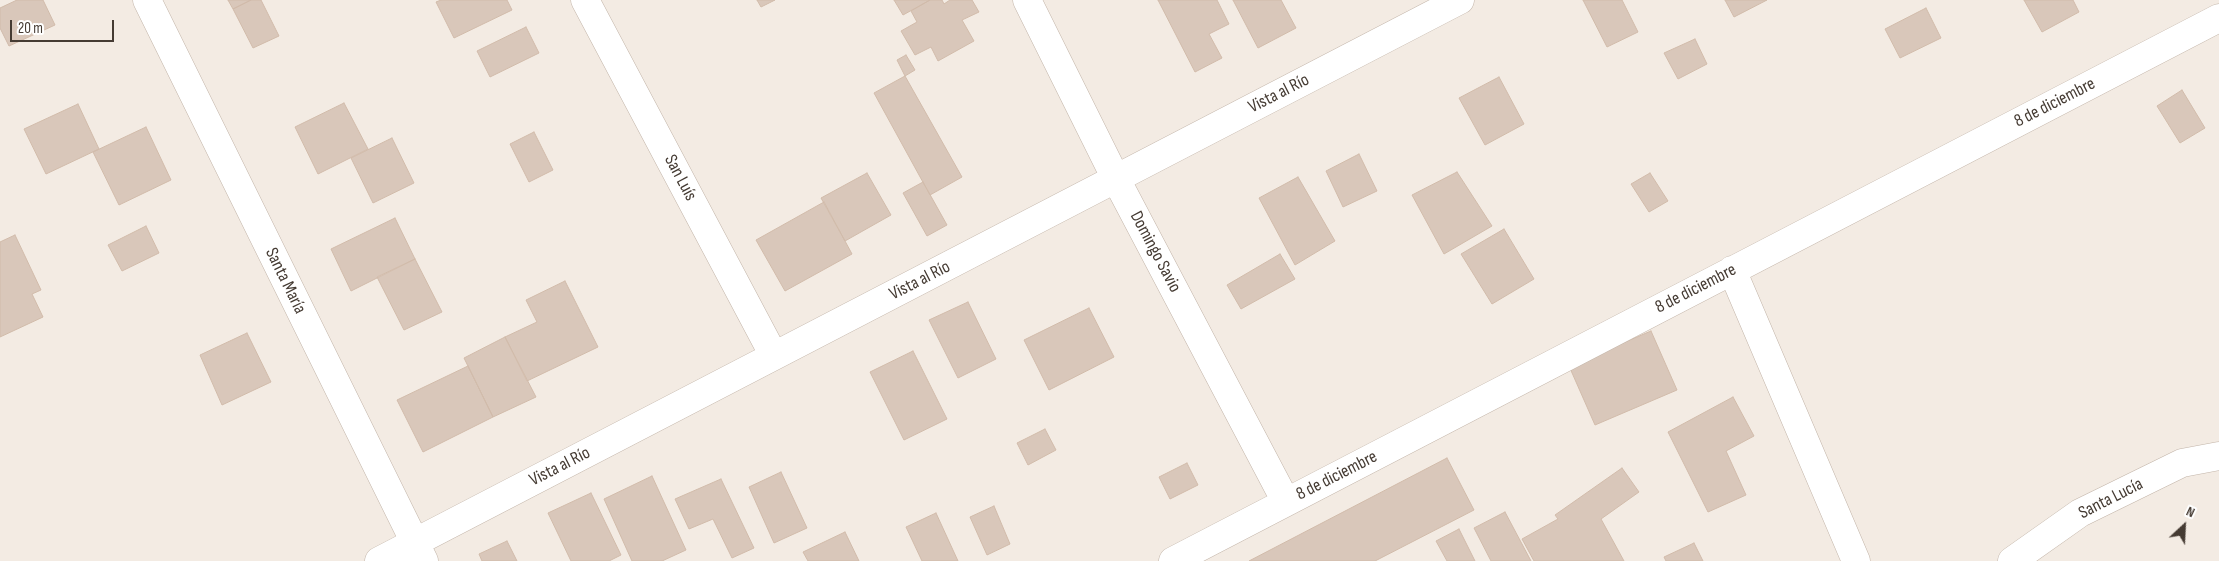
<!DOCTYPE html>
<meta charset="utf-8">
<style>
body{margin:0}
#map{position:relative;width:2219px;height:561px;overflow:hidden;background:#f3ebe3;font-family:"Sofia Sans Condensed",sans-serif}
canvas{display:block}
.north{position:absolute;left:2159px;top:501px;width:50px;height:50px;-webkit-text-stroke:4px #fff;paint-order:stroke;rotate:25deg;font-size:14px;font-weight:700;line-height:20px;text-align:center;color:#453b33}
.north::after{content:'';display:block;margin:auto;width:18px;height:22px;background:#453b33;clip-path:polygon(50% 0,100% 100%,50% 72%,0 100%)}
.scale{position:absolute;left:10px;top:20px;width:104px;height:22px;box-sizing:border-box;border:2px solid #453b33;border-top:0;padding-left:6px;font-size:15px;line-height:18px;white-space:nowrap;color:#453b33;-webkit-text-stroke:4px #fff;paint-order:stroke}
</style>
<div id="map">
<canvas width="2219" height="561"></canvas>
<div class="north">N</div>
<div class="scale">20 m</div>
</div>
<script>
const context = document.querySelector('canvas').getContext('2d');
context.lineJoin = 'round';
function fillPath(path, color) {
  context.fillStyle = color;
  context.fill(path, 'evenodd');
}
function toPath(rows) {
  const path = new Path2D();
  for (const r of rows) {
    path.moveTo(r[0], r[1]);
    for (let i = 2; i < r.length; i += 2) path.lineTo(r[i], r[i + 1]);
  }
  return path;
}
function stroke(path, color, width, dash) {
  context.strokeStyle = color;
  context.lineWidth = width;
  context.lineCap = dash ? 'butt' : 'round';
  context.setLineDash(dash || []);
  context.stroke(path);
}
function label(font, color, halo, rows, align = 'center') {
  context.font = font + ' "Sofia Sans Condensed",sans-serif';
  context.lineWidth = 4;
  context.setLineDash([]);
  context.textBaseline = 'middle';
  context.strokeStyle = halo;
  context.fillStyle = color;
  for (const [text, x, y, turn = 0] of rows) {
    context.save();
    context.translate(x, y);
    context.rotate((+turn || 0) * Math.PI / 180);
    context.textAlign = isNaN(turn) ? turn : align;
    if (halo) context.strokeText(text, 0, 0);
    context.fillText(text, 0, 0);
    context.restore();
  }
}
const building = toPath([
 [17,0,43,0,55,25,9,46,0,28,0,8,17,0],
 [228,0,251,0,233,9,228,0],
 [251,0,261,0,279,36,253,48,233,9,251,0],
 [441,0,507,0,512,10,454,38,436,2,441,0],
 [757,0,775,0,761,7,757,0],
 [894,0,930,0,903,15,894,0],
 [930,0,942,0,944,4,950,0,972,0,979,12,962,20,974,41,938,61,931,47,915,55,901,31,917,22,911,11,930,0],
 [1158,0,1217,0,1229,24,1209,34,1222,58,1195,72,1158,0],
 [1233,0,1281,0,1296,28,1258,48,1233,0],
 [1583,0,1622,0,1638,32,1607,47,1583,0],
 [1725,0,1767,0,1734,17,1725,0],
 [2024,0,2073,0,2079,12,2042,32,2024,0],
 [1926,8,1941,38,1900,58,1885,29,1926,8],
 [526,27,539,53,490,77,477,51,526,27],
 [1695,39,1707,64,1678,79,1664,53,1695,39],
 [906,55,915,70,905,76,897,60,906,55],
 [905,76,962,177,930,195,874,93,905,76],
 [1499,77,1524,124,1485,145,1459,98,1499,77],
 [2182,90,2205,128,2180,143,2157,106,2182,90],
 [344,103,368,149,318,174,295,127,344,103],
 [78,104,99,149,46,174,24,129,78,104],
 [146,127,171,180,119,205,93,152,146,127],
 [534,132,553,170,529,182,510,144,534,132],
 [392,138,414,183,373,203,351,158,392,138],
 [1359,154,1377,191,1343,207,1326,171,1359,154],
 [1457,172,1492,226,1444,254,1412,195,1457,172],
 [867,173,891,215,845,241,821,198,867,173],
 [1650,173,1668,201,1649,212,1631,184,1650,173],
 [1298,177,1335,241,1295,265,1259,198,1298,177],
 [923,182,947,225,927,236,903,193,923,182],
 [824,202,852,254,785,291,756,240,824,202],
 [395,218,415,259,351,291,331,249,395,218],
 [146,226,159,253,122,271,108,245,146,226],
 [1504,229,1534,279,1492,304,1461,254,1504,229],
 [15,235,41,290,32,294,43,317,0,337,0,242,15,235],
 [1280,254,1295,279,1241,309,1227,285,1280,254],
 [415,259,442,312,404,330,377,277,415,259],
 [565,281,598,347,527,381,505,337,537,322,526,300,565,281],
 [968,302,996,359,958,378,929,320,968,302],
 [1089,308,1114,357,1049,390,1024,340,1089,308],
 [1651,331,1677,390,1595,425,1569,366,1651,331],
 [247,333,271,382,222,405,200,355,247,333],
 [505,337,536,397,493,417,464,358,505,337],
 [913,351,947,419,904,440,870,372,913,351],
 [468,366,493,417,423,452,397,400,468,366],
 [1733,397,1754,436,1726,451,1746,495,1708,512,1668,432,1733,397],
 [1045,429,1056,450,1028,465,1017,443,1045,429],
 [1447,458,1474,510,1375,561,1249,561,1447,458],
 [1187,463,1198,485,1170,499,1159,477,1187,463],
 [1622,468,1639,492,1601,519,1624,561,1534,561,1522,539,1558,519,1555,515,1622,468],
 [781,472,807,528,774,543,749,487,781,472],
 [652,476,686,550,662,561,632,561,604,499,652,476],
 [721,479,754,548,732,558,713,519,689,529,675,499,721,479],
 [591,493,621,555,609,561,571,561,548,513,591,493],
 [994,506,1010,544,987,555,970,517,994,506],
 [1505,512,1531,561,1491,561,1474,528,1505,512],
 [936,513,958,561,922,561,906,527,936,513],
 [1459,529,1475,561,1447,561,1436,541,1459,529],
 [845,532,859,561,808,561,803,552,845,532],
 [507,541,517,561,482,561,479,554,507,541],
 [1694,543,1703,561,1666,561,1664,557,1694,543]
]);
fillPath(building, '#d9c7ba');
stroke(building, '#d1bbaa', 1);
const street = toPath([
 [147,0,424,561],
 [585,0,774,356],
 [1027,0,1116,179,1286,502],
 [1732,270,1856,561],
 [379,561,1460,0],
 [1173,561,2219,18],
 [2012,561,2080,513,2182,463,2219,456]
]);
stroke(street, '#c2b4a8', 29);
stroke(street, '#fff', 28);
label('18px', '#453b33', '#fff', [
 ["Vista al Río",1279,94,-27],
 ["8 de diciembre",2055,103,-27],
 ["San Luís",680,178,62],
 ["Domingo Savio",1155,252,62],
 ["Santa María",285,281,64],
 ["Vista al Río",920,281,-27],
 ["8 de diciembre",1696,289,-27],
 ["Vista al Río",560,467,-27],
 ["8 de diciembre",1337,476,-27],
 ["Santa Lucía",2111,499,-27]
]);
</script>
